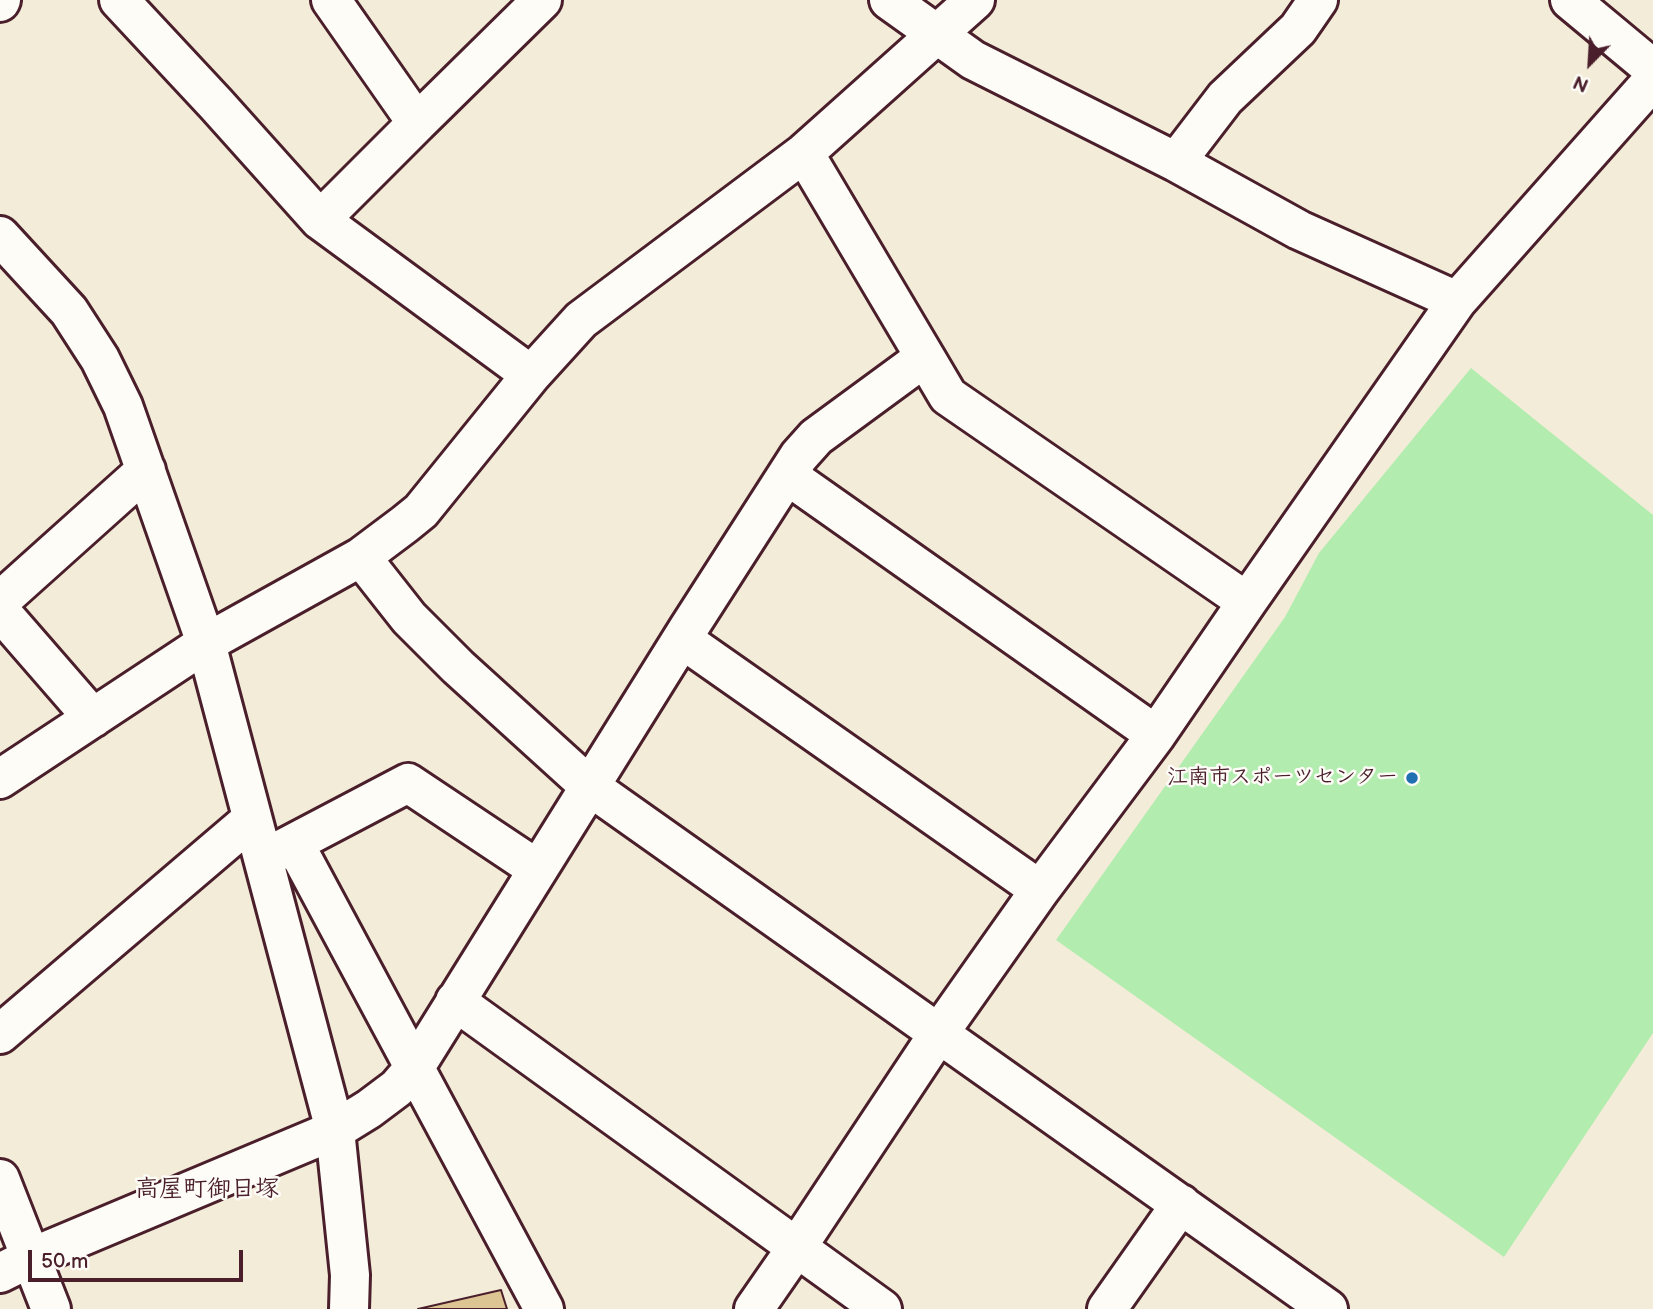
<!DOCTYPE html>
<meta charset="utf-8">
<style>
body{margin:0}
#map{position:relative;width:1653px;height:1309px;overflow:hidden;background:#f3ecd9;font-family:"Balsamiq Sans",sans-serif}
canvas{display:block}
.north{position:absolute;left:1555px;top:28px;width:70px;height:70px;-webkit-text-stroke:5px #fdfcf7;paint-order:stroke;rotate:204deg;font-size:19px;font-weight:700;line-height:28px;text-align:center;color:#4a1f2b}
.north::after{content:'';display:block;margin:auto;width:24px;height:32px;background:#4a1f2b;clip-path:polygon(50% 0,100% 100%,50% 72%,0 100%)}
.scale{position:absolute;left:28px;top:1250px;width:215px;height:32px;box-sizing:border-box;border:4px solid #4a1f2b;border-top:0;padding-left:9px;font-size:21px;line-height:24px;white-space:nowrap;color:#4a1f2b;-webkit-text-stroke:5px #fdfcf7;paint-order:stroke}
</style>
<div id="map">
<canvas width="1653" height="1309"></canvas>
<div class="north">N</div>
<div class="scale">50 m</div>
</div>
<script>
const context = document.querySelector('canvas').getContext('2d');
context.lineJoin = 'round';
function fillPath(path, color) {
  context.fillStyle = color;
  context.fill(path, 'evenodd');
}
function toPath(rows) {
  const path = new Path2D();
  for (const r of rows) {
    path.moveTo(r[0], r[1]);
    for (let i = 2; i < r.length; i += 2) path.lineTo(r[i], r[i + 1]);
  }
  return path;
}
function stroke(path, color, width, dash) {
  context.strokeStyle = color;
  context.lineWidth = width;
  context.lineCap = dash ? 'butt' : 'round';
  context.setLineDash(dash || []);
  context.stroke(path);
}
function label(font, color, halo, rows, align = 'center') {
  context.font = font + ' "Balsamiq Sans","Klee One",sans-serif';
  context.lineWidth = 5;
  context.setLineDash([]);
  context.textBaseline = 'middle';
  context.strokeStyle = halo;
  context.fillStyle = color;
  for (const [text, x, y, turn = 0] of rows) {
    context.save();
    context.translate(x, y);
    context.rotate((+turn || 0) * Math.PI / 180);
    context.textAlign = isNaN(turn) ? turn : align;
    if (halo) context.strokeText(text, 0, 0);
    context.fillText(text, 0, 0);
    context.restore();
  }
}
fillPath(toPath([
 [1471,368,1653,515,1653,1033,1504,1257,1056,940,1285,617,1319,553]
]), '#b3ecaf');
const building = toPath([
 [501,1290,507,1309,418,1309,501,1290]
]);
fillPath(building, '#ddc593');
stroke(building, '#4a1f2b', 2);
const minor = toPath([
 [119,0,216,104,320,220,531,375],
 [331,0,417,123,542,0],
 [889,0,973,60,1176,162,1299,230,1457,301],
 [1570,0,1653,69],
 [0,2,1,0],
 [804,153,925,357],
 [1176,162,1225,98,1298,29,1318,0],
 [320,220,417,123],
 [0,236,69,311,100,359,123,406,206,643,335,1130,350,1275,349,1309],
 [787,475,1156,735],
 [361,557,409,618,458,667,589,786,1328,1309],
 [0,601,146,470],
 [0,611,93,718],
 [682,639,1040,890],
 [0,779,206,643,361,557,405,524,421,511,531,375,581,320,804,153,975,0],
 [294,843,544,1309],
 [271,855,408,783,537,869],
 [455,1001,882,1309],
 [0,1034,252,819],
 [0,1179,51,1309],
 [0,1273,30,1258,335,1130,369,1109,397,1088,415,1067,688,629,799,456,816,437,925,357,948,396,1247,602],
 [754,1309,797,1247,939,1033,1040,890,1156,735,1247,602,1457,301,1653,80],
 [1107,1309,1181,1204]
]);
stroke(minor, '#4a1f2b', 44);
stroke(minor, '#fdfcf7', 38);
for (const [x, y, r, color] of [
 [1412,778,7,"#1f6fb2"]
]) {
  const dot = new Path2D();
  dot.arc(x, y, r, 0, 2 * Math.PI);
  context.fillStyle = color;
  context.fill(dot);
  stroke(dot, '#fdfcf7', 2.5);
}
label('bold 21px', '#4a1f2b', '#fdfcf7', [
 ["江南市スポーツセンター",1398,778]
], 'right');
label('bold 24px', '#4a1f2b', '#fdfcf7', [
 ["高屋町御日塚",207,1190]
]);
</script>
